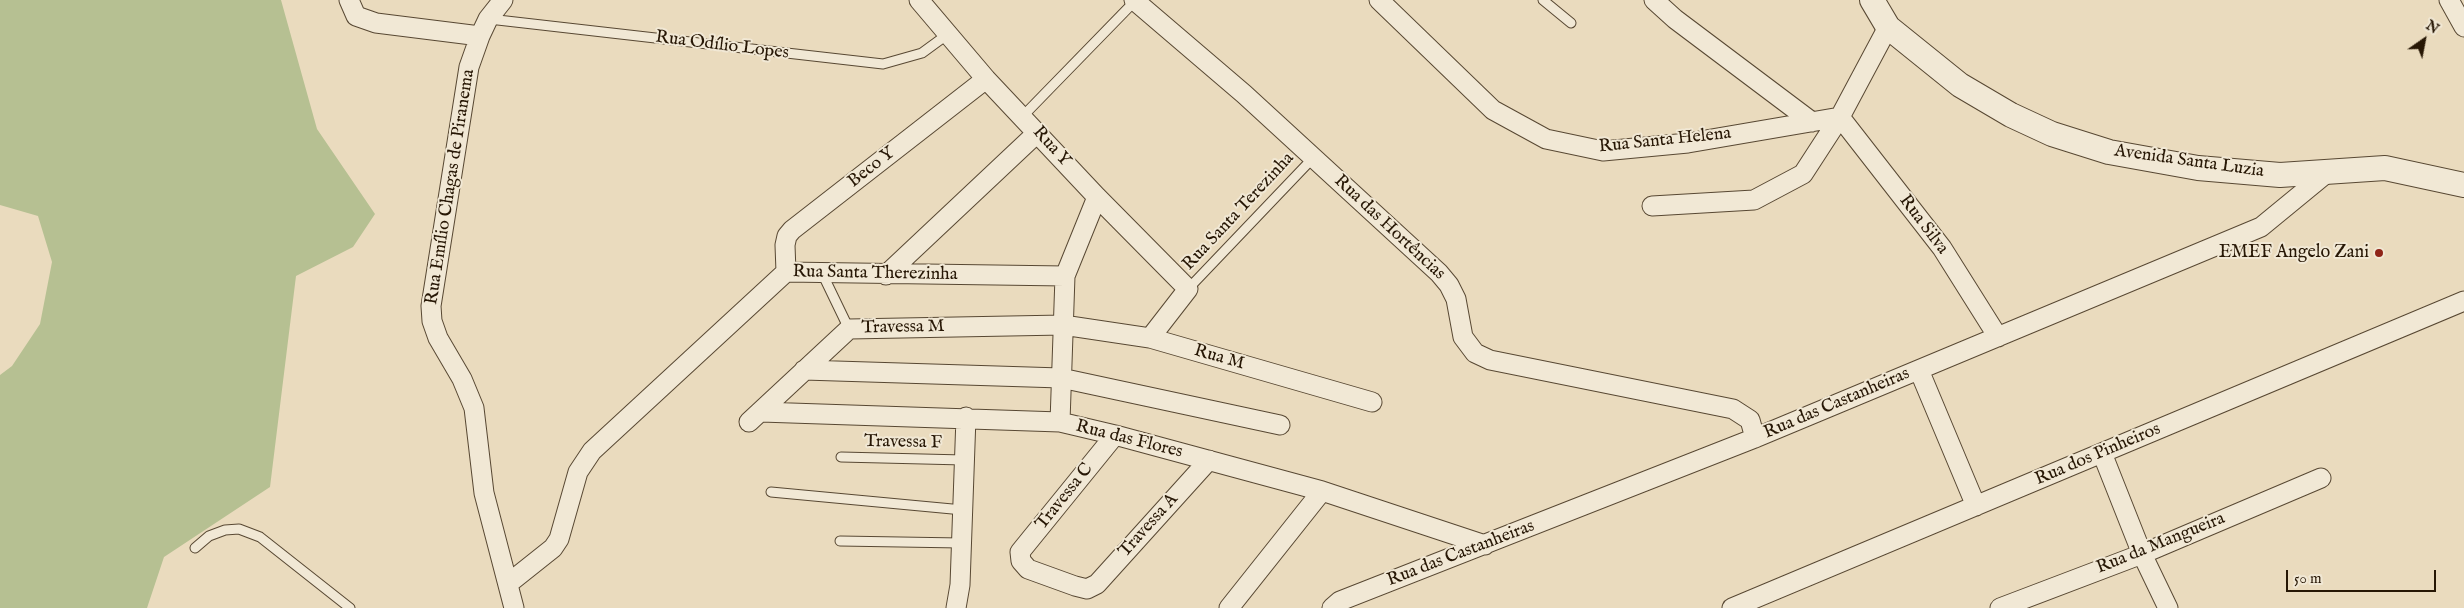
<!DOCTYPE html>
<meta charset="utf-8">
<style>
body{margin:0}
#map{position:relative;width:2464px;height:608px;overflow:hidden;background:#eadbbe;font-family:"IM FELL English",serif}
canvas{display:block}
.north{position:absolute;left:2399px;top:15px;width:50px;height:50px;-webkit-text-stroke:4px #f1e8d5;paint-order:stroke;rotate:33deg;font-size:14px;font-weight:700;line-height:20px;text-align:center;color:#271705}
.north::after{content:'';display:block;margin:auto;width:18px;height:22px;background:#271705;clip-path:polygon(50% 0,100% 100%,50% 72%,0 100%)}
.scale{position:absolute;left:2286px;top:570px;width:150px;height:22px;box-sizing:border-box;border:2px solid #271705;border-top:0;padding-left:6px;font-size:15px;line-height:18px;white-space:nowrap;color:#271705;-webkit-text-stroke:4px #f1e8d5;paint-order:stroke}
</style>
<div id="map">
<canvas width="2464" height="608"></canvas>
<div class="north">N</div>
<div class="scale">50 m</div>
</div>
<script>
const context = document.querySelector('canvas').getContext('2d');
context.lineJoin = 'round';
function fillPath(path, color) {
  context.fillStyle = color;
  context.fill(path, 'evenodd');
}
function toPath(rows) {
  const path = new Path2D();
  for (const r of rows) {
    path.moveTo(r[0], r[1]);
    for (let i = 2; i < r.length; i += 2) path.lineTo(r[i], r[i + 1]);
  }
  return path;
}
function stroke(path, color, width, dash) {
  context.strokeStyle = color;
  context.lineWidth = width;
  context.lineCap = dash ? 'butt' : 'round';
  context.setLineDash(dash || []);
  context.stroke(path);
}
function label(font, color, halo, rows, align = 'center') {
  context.font = font + ' "IM FELL English",serif';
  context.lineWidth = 4;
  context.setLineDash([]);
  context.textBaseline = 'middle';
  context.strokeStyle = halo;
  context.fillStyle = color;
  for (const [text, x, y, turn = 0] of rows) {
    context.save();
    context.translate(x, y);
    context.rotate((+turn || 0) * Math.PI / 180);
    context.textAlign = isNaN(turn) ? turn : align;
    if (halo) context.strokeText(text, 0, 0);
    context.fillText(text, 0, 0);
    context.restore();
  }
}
fillPath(toPath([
 [0,0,281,0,317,129,375,214,353,247,296,276,270,487,164,557,147,608,0,608,0,375,12,366,40,324,52,262,38,216,0,205]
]), '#b6c092');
const service = toPath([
 [1543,0,1571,23],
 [489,19,883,64,922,53,948,34],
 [1023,116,1135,1],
 [822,273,849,329],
 [1188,289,1313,158],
 [841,457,964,460],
 [771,492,963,510],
 [840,541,961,543],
 [195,548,209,536,225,530,239,529,260,537,350,608]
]);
const minor = toPath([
 [349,0,356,16,376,23,480,36],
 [503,0,488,19,480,36,469,67,431,306,432,321,438,338,462,379,474,408,484,493,514,608],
 [919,0,986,79,1097,197,1188,289,1150,338],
 [1134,0,1244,94,1439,273,1449,285,1456,299,1463,337,1475,353,1490,360,1733,409,1750,420,1755,438],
 [1379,0,1493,110,1546,139,1603,151,1688,143,1840,117,1888,27],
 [1654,0,1675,19,1812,122],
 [2449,0,2464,27],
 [1652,206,1754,200,1803,174,1840,117,1942,248,1998,337],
 [786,272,785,245,787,236,792,230,986,79],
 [886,275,1037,133],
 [804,370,1061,378,1280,425],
 [1919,370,1976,506],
 [761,412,1060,422,1115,435,1322,491,1485,545],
 [749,422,849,329,1063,325,1150,338,1372,402],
 [1060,422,1065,276,1097,197],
 [1115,435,1020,552,1021,561,1028,569,1075,586,1087,589,1097,584,1209,460],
 [2102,453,2142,554,2168,608],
 [509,583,553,548,559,539,578,472,592,451,786,272,1065,276],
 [956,608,960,585,966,417],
 [1229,608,1322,491],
 [1332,608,1340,601,1755,438,2261,227,2328,172],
 [1732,608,2464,301],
 [2000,608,2142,554,2321,478]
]);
const tertiary = toPath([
 [1872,0,1888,27,1960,85,2011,115,2052,134,2109,152,2198,168,2280,175,2385,168,2464,185]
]);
stroke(service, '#584833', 11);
stroke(minor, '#584833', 21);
stroke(tertiary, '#584833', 26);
stroke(service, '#f1e8d5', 9);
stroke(minor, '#f1e8d5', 19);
stroke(tertiary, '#f1e8d5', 24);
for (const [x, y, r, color] of [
 [2379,253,5,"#8f2418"]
]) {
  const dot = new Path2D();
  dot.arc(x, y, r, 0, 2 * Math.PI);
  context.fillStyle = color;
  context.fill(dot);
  stroke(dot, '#f1e8d5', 2);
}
label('18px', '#271705', '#f1e8d5', [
 ["Rua Odílio Lopes",722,46,7],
 ["Rua Santa Helena",1665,141,-6],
 ["Rua Y",1051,147,48],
 ["Avenida Santa Luzia",2189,162,8],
 ["Beco Y",872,168,-38],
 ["Rua Emílio Chagas de Piranema",451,187,-81],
 ["Rua Santa Terezinha",1239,212,-47],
 ["Rua Silva",1923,225,53],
 ["Rua das Hortências",1389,228,43],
 ["Rua Santa Therezinha",875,274,1],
 ["Travessa M",903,328,-1],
 ["Rua M",1219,358,16],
 ["Rua das Castanheiras",1837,404,-23],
 ["Rua das Flores",1129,440,14],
 ["Travessa F",903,443,1],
 ["Rua dos Pinheiros",2098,455,-23],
 ["Travessa C",1065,497,-51],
 ["Travessa A",1149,526,-48],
 ["Rua da Mangueira",2161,544,-22],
 ["Rua das Castanheiras",1461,554,-21]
]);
label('18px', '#271705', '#f1e8d5', [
 ["EMEF Angelo Zani",2369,253]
], 'right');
</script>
